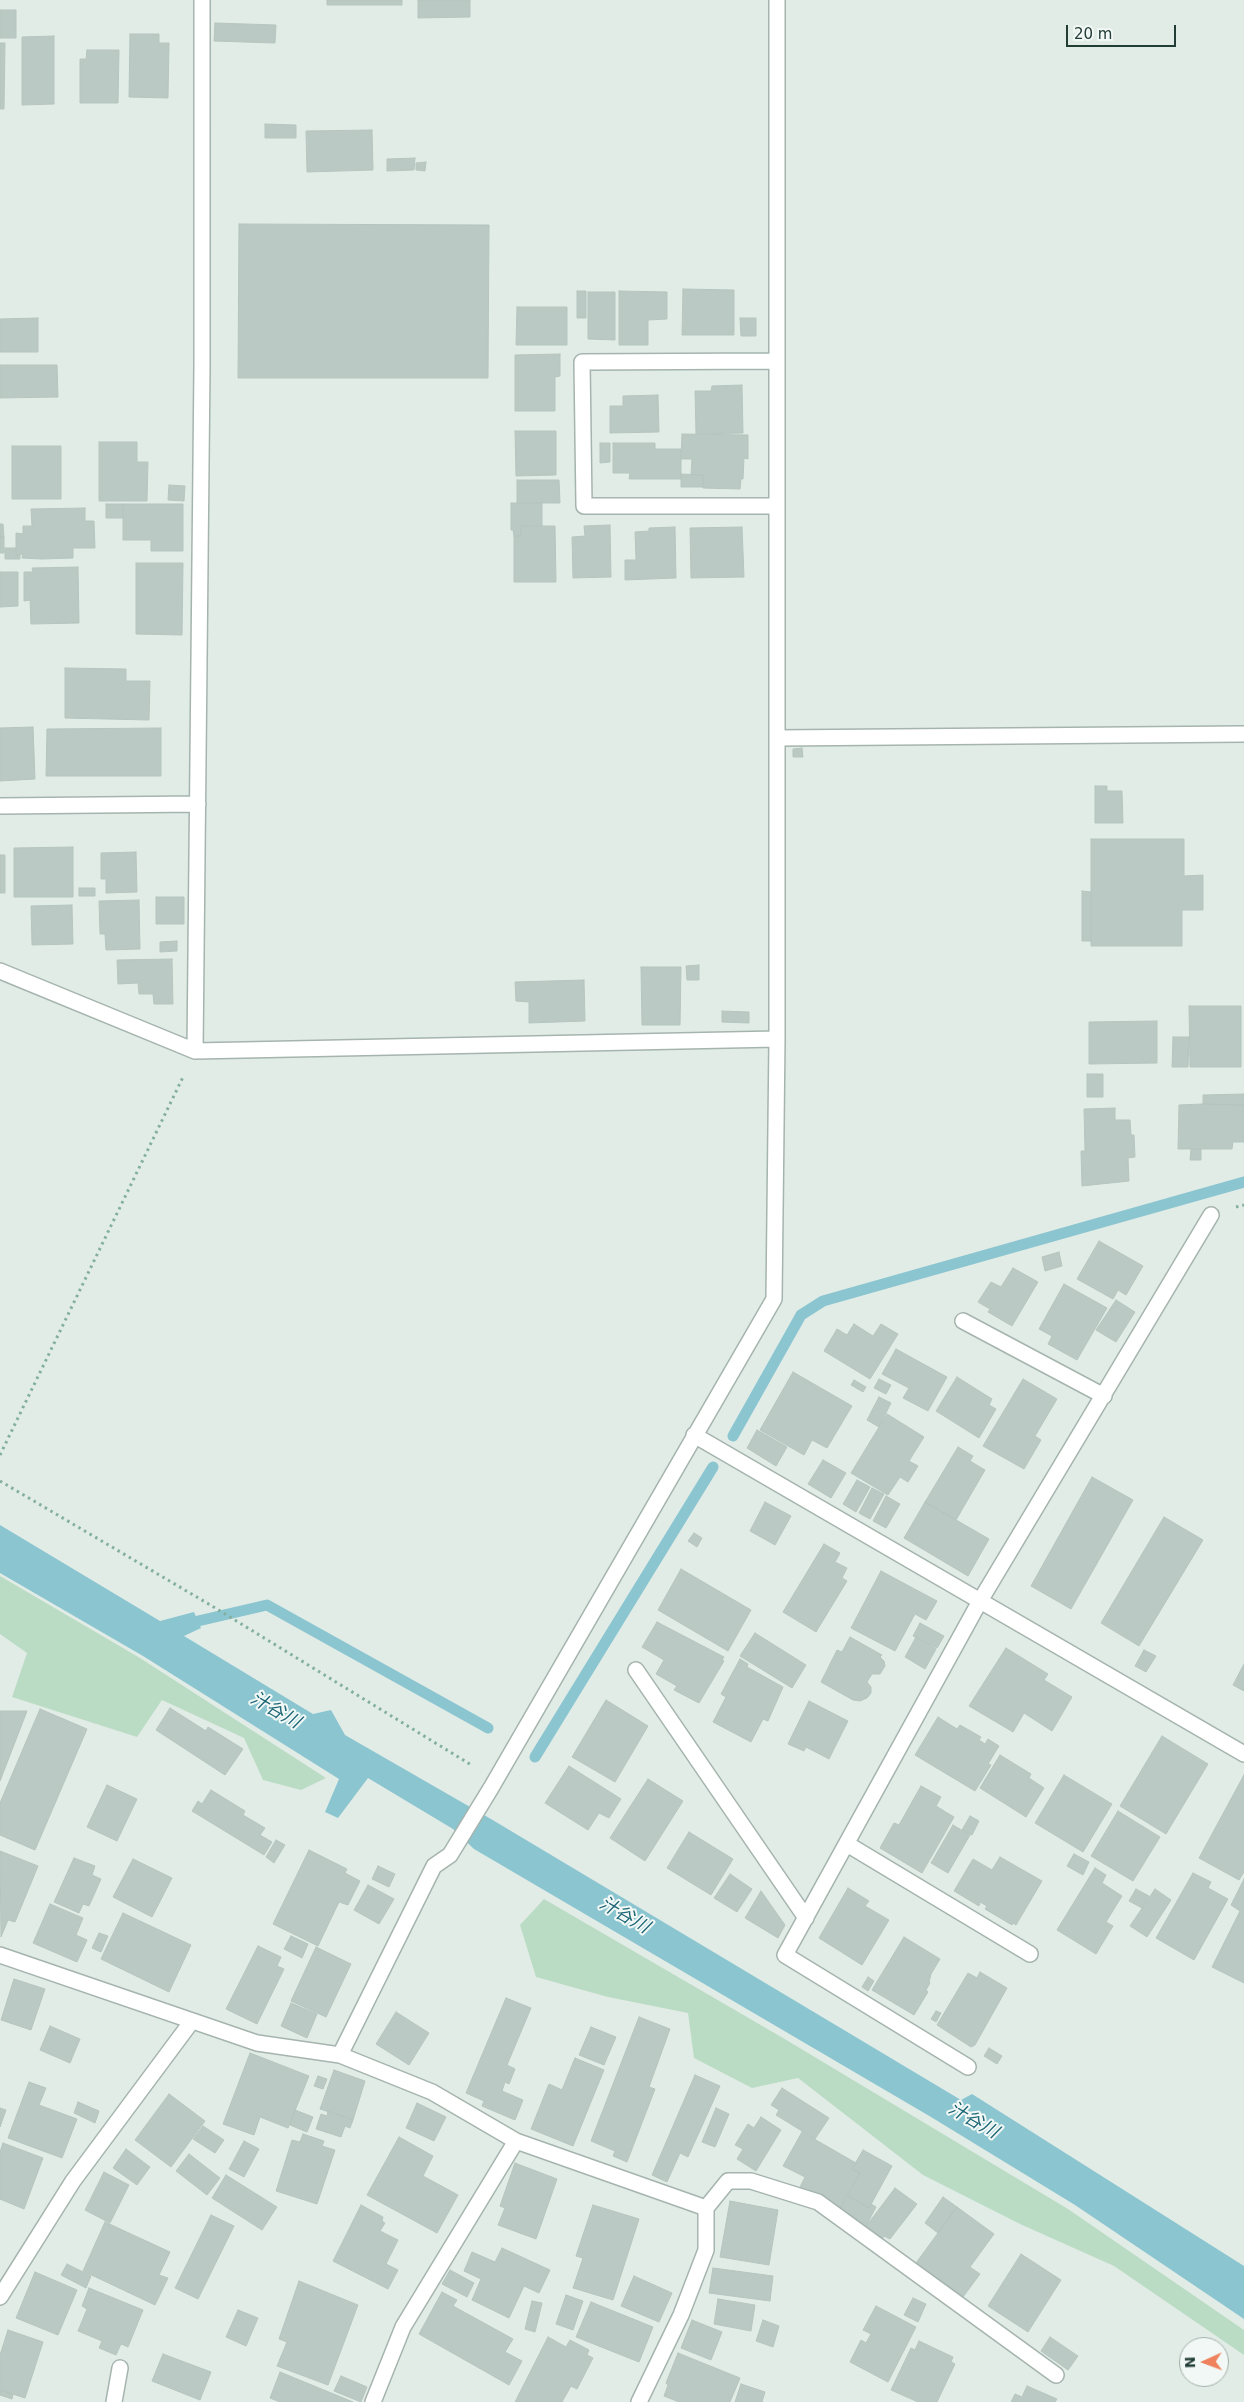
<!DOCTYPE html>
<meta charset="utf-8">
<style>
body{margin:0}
#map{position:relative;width:1244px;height:2402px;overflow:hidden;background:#e2ece7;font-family:"DejaVu Sans",sans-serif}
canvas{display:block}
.north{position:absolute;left:1179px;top:2337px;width:50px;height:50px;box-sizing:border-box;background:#f2f8f5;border:1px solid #9fada9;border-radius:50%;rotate:268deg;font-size:14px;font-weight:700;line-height:20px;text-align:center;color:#223c36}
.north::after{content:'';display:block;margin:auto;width:18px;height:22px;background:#ee825d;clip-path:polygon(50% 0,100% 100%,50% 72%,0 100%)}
.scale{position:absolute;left:1066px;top:25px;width:110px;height:22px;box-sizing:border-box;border:2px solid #223c36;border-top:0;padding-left:6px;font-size:15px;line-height:18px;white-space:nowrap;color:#223c36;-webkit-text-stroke:4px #f2f8f5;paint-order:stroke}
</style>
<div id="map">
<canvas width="1244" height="2402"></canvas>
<div class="north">N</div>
<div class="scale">20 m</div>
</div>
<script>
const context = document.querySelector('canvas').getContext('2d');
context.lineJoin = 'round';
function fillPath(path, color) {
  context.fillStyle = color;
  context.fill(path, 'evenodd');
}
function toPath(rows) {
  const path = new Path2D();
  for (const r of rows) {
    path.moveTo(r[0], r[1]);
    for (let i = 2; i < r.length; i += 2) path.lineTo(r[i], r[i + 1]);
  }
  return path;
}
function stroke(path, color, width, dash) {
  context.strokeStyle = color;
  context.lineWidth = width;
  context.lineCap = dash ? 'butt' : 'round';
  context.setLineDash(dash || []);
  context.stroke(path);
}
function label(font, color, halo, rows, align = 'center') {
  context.font = font + ' "DejaVu Sans","Noto Sans JP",sans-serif';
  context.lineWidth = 4;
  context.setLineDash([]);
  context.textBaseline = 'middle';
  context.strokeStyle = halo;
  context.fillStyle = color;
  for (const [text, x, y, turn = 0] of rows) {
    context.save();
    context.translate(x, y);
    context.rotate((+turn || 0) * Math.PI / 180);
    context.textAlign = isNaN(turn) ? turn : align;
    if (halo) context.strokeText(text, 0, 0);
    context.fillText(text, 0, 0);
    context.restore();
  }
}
fillPath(toPath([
 [0,1576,140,1658,326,1778,301,1790,263,1780,244,1738,162,1700,137,1737,12,1697,27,1653,0,1634],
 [544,1899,783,2038,1068,2209,1244,2330,1244,2355,1114,2266,1020,2224,923,2175,798,2078,752,2088,694,2058,688,2013,608,1997,536,1977,520,1925]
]), '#bbdcc4');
fillPath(toPath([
 [0,1525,160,1621,194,1612,201,1628,184,1636,313,1714,331,1710,345,1735,491,1819,961,2100,972,2094,1244,2266,1244,2319,1075,2205,931,2117,474,1849,453,1829,368,1778,338,1818,325,1812,339,1779,143,1656,0,1573]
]), '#8bc5d0');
stroke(toPath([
 [733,1436,801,1315,823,1301,1244,1182],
 [185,1627,198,1621,267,1605,488,1728],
 [535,1757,713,1467]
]), '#8bc5d0', 11);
const building = toPath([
 [327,0,402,0,402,5,327,5,327,0],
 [418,0,470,0,470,17,418,18,418,0],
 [0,10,16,10,16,38,0,38,0,10],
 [215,23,276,25,275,43,214,41,215,23],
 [130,34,159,34,159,43,169,43,168,98,129,97,130,34],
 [54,36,54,104,22,105,22,37,54,36],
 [0,43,5,43,4,109,0,109,0,43],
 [87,50,119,50,118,103,80,103,80,59,86,59,87,50],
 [265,124,296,125,296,138,265,138,265,124],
 [372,130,373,170,307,172,306,131,372,130],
 [415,158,414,170,387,171,387,159,415,158],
 [426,162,425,171,416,170,416,163,426,162],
 [239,224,489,225,488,378,238,378,239,224],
 [683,289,734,290,734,335,682,335,683,289],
 [577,291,586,291,586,318,577,318,577,291],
 [619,291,667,292,667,319,648,320,648,345,619,345,619,291],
 [588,292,615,292,615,340,588,339,588,292],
 [517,307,567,307,567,345,516,345,517,307],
 [38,318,38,352,0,352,0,319,38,318],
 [740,318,756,318,756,336,741,336,740,318],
 [560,354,560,376,555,377,555,411,515,411,515,355,560,354],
 [0,365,57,365,58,397,0,398,0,365],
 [742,385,743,433,696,434,695,391,711,391,712,386,742,385],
 [658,395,659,432,610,433,610,406,623,406,623,396,658,395],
 [515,431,556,431,556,475,516,476,515,431],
 [682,434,748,435,748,459,744,458,743,479,741,479,740,489,703,488,703,475,691,475,692,459,681,459,682,434],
 [99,442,137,442,137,462,148,462,147,501,99,501,99,442],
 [600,443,610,443,610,462,600,463,600,443],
 [613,443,655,443,655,449,681,449,681,479,629,479,630,473,613,473,613,443],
 [12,446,61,446,61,499,12,499,12,446],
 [681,474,703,475,703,487,681,487,681,474],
 [517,480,559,480,560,503,517,503,517,480],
 [169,485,185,486,184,501,168,500,169,485],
 [511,503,542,503,542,526,521,526,521,536,514,536,513,530,511,530,511,503],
 [106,504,123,504,123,518,106,518,106,504],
 [123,504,183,504,183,551,151,551,151,540,123,540,123,504],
 [85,508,85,521,94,521,95,548,73,548,73,558,42,559,22,558,23,554,16,555,16,533,23,534,23,526,32,526,31,509,85,508],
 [0,524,3,524,4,537,0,537,0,524],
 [610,525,611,577,573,578,572,537,585,536,584,526,610,525],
 [521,526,555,526,556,582,514,582,514,536,521,536,521,526],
 [675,527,676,578,625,580,625,560,636,560,635,532,649,531,649,528,675,527],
 [742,527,744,577,691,578,690,528,742,527],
 [0,537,4,537,4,553,0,553,0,537],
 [5,548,16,548,16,555,20,555,20,559,5,559,5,548],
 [136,563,183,563,182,635,136,634,136,563],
 [78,567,79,623,31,624,30,600,24,601,24,572,33,572,32,568,78,567],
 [0,572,18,572,18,606,0,607,0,572],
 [65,668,126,669,126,681,150,681,149,720,65,718,65,668],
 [33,727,35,779,0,781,0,728,33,727],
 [161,728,161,776,46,776,47,729,161,728],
 [802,748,803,757,793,757,793,749,802,748],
 [1095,786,1107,786,1107,791,1122,791,1123,823,1095,823,1095,786],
 [1091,839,1184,839,1184,876,1203,875,1203,910,1182,910,1182,946,1091,946,1091,839],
 [73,847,73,897,14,897,14,848,73,847],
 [136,852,137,892,106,893,106,879,101,879,101,853,136,852],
 [0,855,5,855,5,893,0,893,0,855],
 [79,888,95,888,95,896,79,896,79,888],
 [1082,891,1091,892,1091,941,1082,941,1082,891],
 [156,897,184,897,184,924,156,924,156,897],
 [139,900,140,949,106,950,105,934,100,934,99,901,139,900],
 [72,905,73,944,32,945,31,906,72,905],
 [177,941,177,951,160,952,160,942,177,941],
 [172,959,173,1004,154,1004,153,994,139,994,138,983,118,984,117,960,172,959],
 [699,965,699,980,687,980,686,966,699,965],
 [641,967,681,967,680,1025,642,1025,641,967],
 [584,980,585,1021,529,1023,529,1002,516,1001,515,982,584,980],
 [1189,1006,1241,1006,1241,1067,1190,1067,1189,1006],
 [722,1011,749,1012,749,1023,722,1022,722,1011],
 [1157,1021,1157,1063,1089,1064,1089,1022,1157,1021],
 [1173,1037,1189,1037,1188,1067,1172,1067,1173,1037],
 [1087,1074,1103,1074,1103,1097,1087,1097,1087,1074],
 [1244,1094,1244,1105,1203,1104,1203,1095,1244,1094],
 [1203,1104,1244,1105,1244,1142,1233,1142,1232,1149,1178,1149,1179,1105,1203,1104],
 [1115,1108,1115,1120,1130,1120,1131,1135,1134,1135,1135,1157,1128,1158,1129,1181,1082,1186,1081,1151,1085,1151,1084,1109,1115,1108],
 [1191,1149,1201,1149,1201,1160,1190,1160,1191,1149],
 [1099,1241,1143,1266,1126,1295,1118,1290,1113,1299,1077,1279,1099,1241],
 [1059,1252,1062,1266,1045,1271,1042,1257,1059,1252],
 [1013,1268,1038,1282,1012,1326,988,1312,990,1309,978,1302,991,1282,1001,1287,1013,1268],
 [1064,1284,1107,1308,1077,1360,1048,1344,1052,1336,1039,1329,1064,1284],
 [1116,1300,1135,1312,1116,1342,1096,1330,1116,1300],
 [854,1324,873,1336,881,1324,898,1334,870,1379,824,1351,837,1329,847,1335,854,1324],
 [896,1349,947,1377,928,1411,903,1398,909,1388,882,1374,896,1349],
 [793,1372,852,1406,827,1448,812,1440,804,1455,760,1430,793,1372],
 [957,1377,992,1399,989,1405,996,1409,979,1438,936,1411,957,1377],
 [879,1379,891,1385,886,1394,874,1388,879,1379],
 [1023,1379,1057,1399,1035,1436,1041,1440,1024,1469,983,1446,1023,1379],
 [854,1380,866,1387,863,1392,851,1385,854,1380],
 [879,1397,891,1403,879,1427,867,1420,879,1397],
 [887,1414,924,1437,909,1461,918,1466,908,1482,900,1477,888,1495,851,1473,887,1414],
 [757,1430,787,1447,776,1466,747,1448,757,1430],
 [958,1447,973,1456,970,1461,985,1470,956,1520,925,1502,958,1447],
 [823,1460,846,1473,831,1498,808,1484,823,1460],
 [1092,1477,1133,1500,1071,1609,1031,1586,1092,1477],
 [857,1480,870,1487,856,1512,843,1504,857,1480],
 [872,1488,884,1494,870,1519,859,1513,872,1488],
 [886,1496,900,1504,886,1528,873,1521,886,1496],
 [765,1502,791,1516,775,1545,750,1531,765,1502],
 [925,1502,989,1539,968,1576,904,1538,925,1502],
 [1164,1517,1203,1540,1139,1646,1101,1623,1164,1517],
 [694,1533,702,1538,697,1547,688,1541,694,1533],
 [824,1544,840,1553,835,1562,847,1568,842,1578,847,1581,816,1632,783,1612,824,1544],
 [681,1569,751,1610,728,1651,658,1610,681,1569],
 [881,1571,937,1601,926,1620,915,1614,895,1651,851,1628,881,1571],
 [657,1622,724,1657,722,1660,724,1661,699,1703,674,1690,677,1686,656,1674,664,1660,642,1647,657,1622],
 [920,1623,944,1636,937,1648,913,1636,920,1623],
 [755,1633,806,1665,792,1688,740,1656,755,1633],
 [850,1637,882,1655,880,1657,884,1661,885,1666,880,1674,872,1674,867,1682,871,1687,871,1693,867,1698,860,1701,853,1700,821,1682,837,1650,842,1652,850,1637],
 [916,1637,936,1649,925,1669,905,1657,916,1637],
 [1006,1648,1048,1674,1044,1680,1072,1697,1052,1731,1024,1713,1013,1732,969,1706,1006,1648],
 [1144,1650,1156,1656,1146,1672,1135,1666,1144,1650],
 [740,1659,748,1664,747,1667,783,1687,768,1721,763,1719,751,1742,713,1722,726,1697,721,1694,740,1659],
 [1244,1664,1244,1691,1233,1685,1244,1664],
 [606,1700,648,1726,615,1782,572,1757,606,1700],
 [809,1701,848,1721,829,1759,806,1747,804,1751,788,1744,809,1701],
 [170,1708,206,1731,208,1727,243,1749,225,1775,156,1730,170,1708],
 [40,1709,87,1729,35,1850,0,1835,0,1803,40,1709],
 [0,1711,27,1711,0,1781,0,1711],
 [938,1717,957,1729,960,1725,981,1737,979,1740,985,1744,988,1739,999,1746,988,1764,991,1765,975,1791,915,1755,938,1717],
 [1162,1736,1208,1764,1166,1834,1120,1806,1162,1736],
 [1000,1755,1031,1774,1029,1778,1044,1788,1026,1817,980,1788,1000,1755],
 [569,1766,621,1799,609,1818,599,1813,588,1830,545,1803,569,1766],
 [1064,1775,1112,1804,1083,1852,1035,1823,1064,1775],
 [1244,1775,1244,1872,1239,1880,1199,1858,1244,1775],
 [648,1779,683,1801,645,1861,610,1838,648,1779],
 [107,1785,137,1799,117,1841,87,1827,107,1785],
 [921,1786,941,1797,936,1806,954,1817,922,1873,880,1848,894,1823,899,1825,921,1786],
 [211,1790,245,1811,243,1815,265,1828,260,1835,272,1842,264,1855,192,1811,198,1801,202,1804,211,1790],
 [1118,1811,1160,1837,1133,1881,1091,1856,1118,1811],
 [970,1816,979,1821,972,1835,962,1830,970,1816],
 [953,1825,970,1835,948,1873,931,1863,953,1825],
 [689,1832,733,1859,711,1895,667,1868,689,1832],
 [276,1840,285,1845,274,1863,266,1857,276,1840],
 [309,1850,347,1869,345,1873,360,1881,348,1905,339,1902,318,1946,273,1924,309,1850],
 [0,1851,38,1866,15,1922,8,1920,1,1937,0,1851],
 [1074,1854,1089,1862,1083,1875,1067,1866,1074,1854],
 [1000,1857,1042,1881,1016,1925,1013,1923,1012,1925,985,1909,987,1906,980,1902,979,1906,954,1891,973,1859,992,1870,1000,1857],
 [74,1858,95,1866,92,1875,101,1879,89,1906,83,1904,79,1913,54,1902,74,1858],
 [133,1859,172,1878,152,1917,113,1897,133,1859],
 [378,1866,395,1874,389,1887,372,1879,378,1866],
 [1095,1868,1106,1875,1102,1883,1122,1896,1106,1922,1113,1926,1096,1954,1057,1930,1095,1868],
 [1193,1873,1211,1882,1208,1888,1228,1899,1194,1960,1156,1938,1193,1873],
 [730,1874,752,1889,737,1912,714,1898,730,1874],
 [1244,1879,1244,1983,1212,1967,1240,1911,1231,1905,1244,1879],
 [368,1885,394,1899,379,1924,354,1910,368,1885],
 [848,1888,869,1901,865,1906,889,1920,862,1965,819,1938,848,1888],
 [1136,1889,1149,1896,1142,1908,1129,1901,1136,1889],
 [1155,1889,1171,1900,1147,1937,1130,1926,1155,1889],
 [761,1891,785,1925,778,1938,745,1918,761,1891],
 [50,1904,83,1918,76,1935,87,1940,77,1962,33,1943,50,1904],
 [123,1913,191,1945,169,1992,101,1959,123,1913],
 [99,1933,108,1936,101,1952,92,1948,99,1933],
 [291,1936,308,1944,302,1958,284,1949,291,1936],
 [904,1937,940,1959,931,1974,929,1982,930,1983,926,1990,928,1992,914,2015,872,1990,904,1937],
 [258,1946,281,1957,277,1966,284,1969,257,2024,226,2009,258,1946],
 [316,1947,351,1964,326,2017,291,2001,316,1947],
 [980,1972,1007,1988,975,2045,971,2047,937,2025,968,1973,977,1978,980,1972],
 [868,1977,874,1981,868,1991,862,1987,868,1977],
 [14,1979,45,1989,31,2030,1,2020,14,1979],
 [506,1998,531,2008,507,2065,515,2069,509,2084,505,2082,502,2091,523,2100,515,2120,482,2106,484,2101,466,2093,506,1998],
 [291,2003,317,2014,307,2038,281,2026,291,2003],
 [936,2011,941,2013,936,2022,931,2019,936,2011],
 [396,2012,429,2033,409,2065,376,2044,396,2012],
 [639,2017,670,2029,649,2087,655,2089,627,2162,613,2156,615,2151,591,2141,639,2017],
 [50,2026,80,2039,70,2063,40,2050,50,2026],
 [591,2027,616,2037,604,2065,579,2055,591,2027],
 [989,2048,1002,2056,997,2064,984,2056,989,2048],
 [250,2053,309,2076,288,2128,260,2117,254,2135,223,2124,250,2053],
 [575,2058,604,2070,573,2146,531,2129,549,2084,562,2090,575,2058],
 [334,2070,365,2081,353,2120,320,2109,334,2070],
 [695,2075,720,2086,688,2157,680,2153,667,2182,652,2175,695,2075],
 [318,2076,327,2079,323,2089,314,2086,318,2076],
 [29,2082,46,2088,39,2105,77,2119,62,2158,8,2138,29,2082],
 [782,2088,829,2118,815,2139,776,2115,779,2110,771,2105,782,2088],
 [169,2094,205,2121,171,2167,135,2140,169,2094],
 [78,2102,99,2111,95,2123,74,2113,78,2102],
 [417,2103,446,2117,434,2141,406,2128,417,2103],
 [0,2108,6,2110,0,2127,0,2108],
 [716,2108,729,2114,715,2147,702,2142,716,2108],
 [295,2110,313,2117,307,2132,290,2125,295,2110],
 [328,2111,353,2120,350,2128,345,2126,341,2137,316,2129,321,2114,327,2116,328,2111],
 [761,2117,781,2130,756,2171,737,2159,743,2149,735,2145,748,2124,754,2128,761,2117],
 [203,2126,224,2140,215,2153,193,2139,203,2126],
 [802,2132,856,2163,852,2169,860,2173,840,2209,800,2187,805,2177,783,2166,802,2132],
 [303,2134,324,2141,322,2146,335,2150,317,2204,276,2191,292,2140,300,2142,303,2134],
 [399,2137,433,2156,423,2176,458,2195,437,2233,367,2195,399,2137],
 [244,2141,259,2149,244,2177,229,2169,244,2141],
 [3,2143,43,2158,24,2209,0,2199,0,2152,3,2143],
 [126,2149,150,2167,137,2185,113,2168,126,2149],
 [863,2150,892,2166,869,2208,847,2195,860,2173,852,2169,863,2150],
 [189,2154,220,2178,207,2195,176,2171,189,2154],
 [515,2163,557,2179,536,2239,498,2225,505,2208,500,2206,515,2163],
 [104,2172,129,2185,110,2223,85,2210,104,2172],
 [226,2175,277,2207,262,2230,212,2198,226,2175],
 [895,2188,917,2204,890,2239,884,2236,881,2241,864,2229,895,2188],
 [847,2195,869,2208,871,2204,876,2207,865,2228,840,2209,847,2195],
 [943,2197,957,2207,938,2233,925,2223,943,2197],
 [730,2201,778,2210,769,2265,720,2257,730,2201],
 [361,2205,383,2217,382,2221,385,2223,380,2231,398,2240,386,2264,398,2270,388,2289,333,2261,361,2205],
 [593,2205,639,2219,613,2300,573,2288,583,2258,576,2256,593,2205],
 [957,2207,994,2234,970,2267,980,2274,963,2297,916,2263,957,2207],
 [211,2215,234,2226,198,2299,175,2288,211,2215],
 [105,2222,170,2252,159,2275,168,2278,155,2305,83,2271,105,2222],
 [502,2248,550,2270,539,2293,524,2286,509,2318,472,2300,481,2279,464,2271,472,2252,495,2262,502,2248],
 [1021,2254,1061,2280,1028,2332,988,2306,1021,2254],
 [67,2264,91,2276,86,2288,61,2275,67,2264],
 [713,2268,773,2276,770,2301,709,2293,713,2268],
 [450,2270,474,2283,467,2297,442,2284,450,2270],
 [35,2272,77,2290,58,2335,16,2318,35,2272],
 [634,2276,672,2293,659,2322,621,2306,634,2276],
 [299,2281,358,2305,328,2385,277,2366,287,2342,279,2339,299,2281],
 [89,2288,143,2310,128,2347,121,2344,116,2355,99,2348,102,2341,78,2331,87,2309,82,2306,89,2288],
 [442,2292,457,2300,453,2306,513,2339,505,2352,522,2361,509,2385,419,2334,442,2292],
 [566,2295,583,2301,573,2330,556,2324,566,2295],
 [913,2298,926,2304,918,2322,904,2315,913,2298],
 [718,2299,755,2305,751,2331,714,2324,718,2299],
 [532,2301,542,2303,535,2332,525,2329,532,2301],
 [591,2302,653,2327,639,2362,576,2337,591,2302],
 [876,2306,916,2327,888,2382,850,2362,861,2340,866,2343,871,2334,863,2330,876,2306],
 [238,2310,258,2318,246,2346,226,2337,238,2310],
 [692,2320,722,2332,711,2360,681,2348,692,2320],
 [763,2320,779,2326,773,2347,756,2341,763,2320],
 [8,2330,43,2342,25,2398,0,2390,0,2355,8,2330],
 [548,2337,566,2347,570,2340,589,2350,587,2355,593,2358,577,2389,571,2386,562,2402,515,2402,548,2337],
 [1050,2337,1078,2356,1068,2370,1041,2351,1050,2337],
 [919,2341,953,2357,951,2362,955,2364,937,2402,918,2402,891,2390,911,2348,915,2350,919,2341],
 [678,2353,740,2378,730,2402,679,2402,664,2396,668,2385,666,2383,678,2353],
 [163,2354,211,2372,200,2400,152,2381,163,2354],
 [280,2372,353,2402,280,2402,270,2398,280,2372],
 [341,2376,367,2387,361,2402,334,2391,341,2376],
 [741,2384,765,2392,762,2402,735,2402,741,2384],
 [1027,2386,1057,2399,1055,2402,1011,2402,1015,2394,1022,2397,1027,2386],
 [0,2390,13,2394,12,2399,0,2395,0,2390]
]);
fillPath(building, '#bac9c3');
stroke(building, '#b5c5be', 1);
const minor = toPath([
 [776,361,582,362,584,506,777,506],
 [777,738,1244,734],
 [0,806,198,804],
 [0,971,195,1051,777,1039],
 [195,1051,202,366,202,0],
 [963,1321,1104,1396],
 [694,1435,1244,1754],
 [636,1670,806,1918],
 [847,1844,1030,1954],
 [0,1955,257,2043,340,2055,432,2092,516,2141,706,2208,706,2250,681,2315,639,2402],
 [340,2055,434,1866,450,1855,491,1788,774,1299,777,1039,777,0],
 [968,2067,785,1955,980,1601,1211,1215],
 [706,2208,728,2181,751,2181,818,2202,1056,2375],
 [0,2297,73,2181,192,2021],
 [114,2402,120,2368],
 [373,2402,403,2327,516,2141]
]);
stroke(minor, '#a5b4ae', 18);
stroke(toPath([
 [1236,1207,1244,1205],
 [0,1455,184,1075],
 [0,1481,212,1606,473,1766]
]), '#83afa1', 3, [2.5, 4]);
stroke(minor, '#fff', 15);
label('italic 18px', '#1e6777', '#f2f8f5', [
 ["汁谷川",275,1711,30],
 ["汁谷川",624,1916,30],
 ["汁谷川",973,2121,30]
]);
</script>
